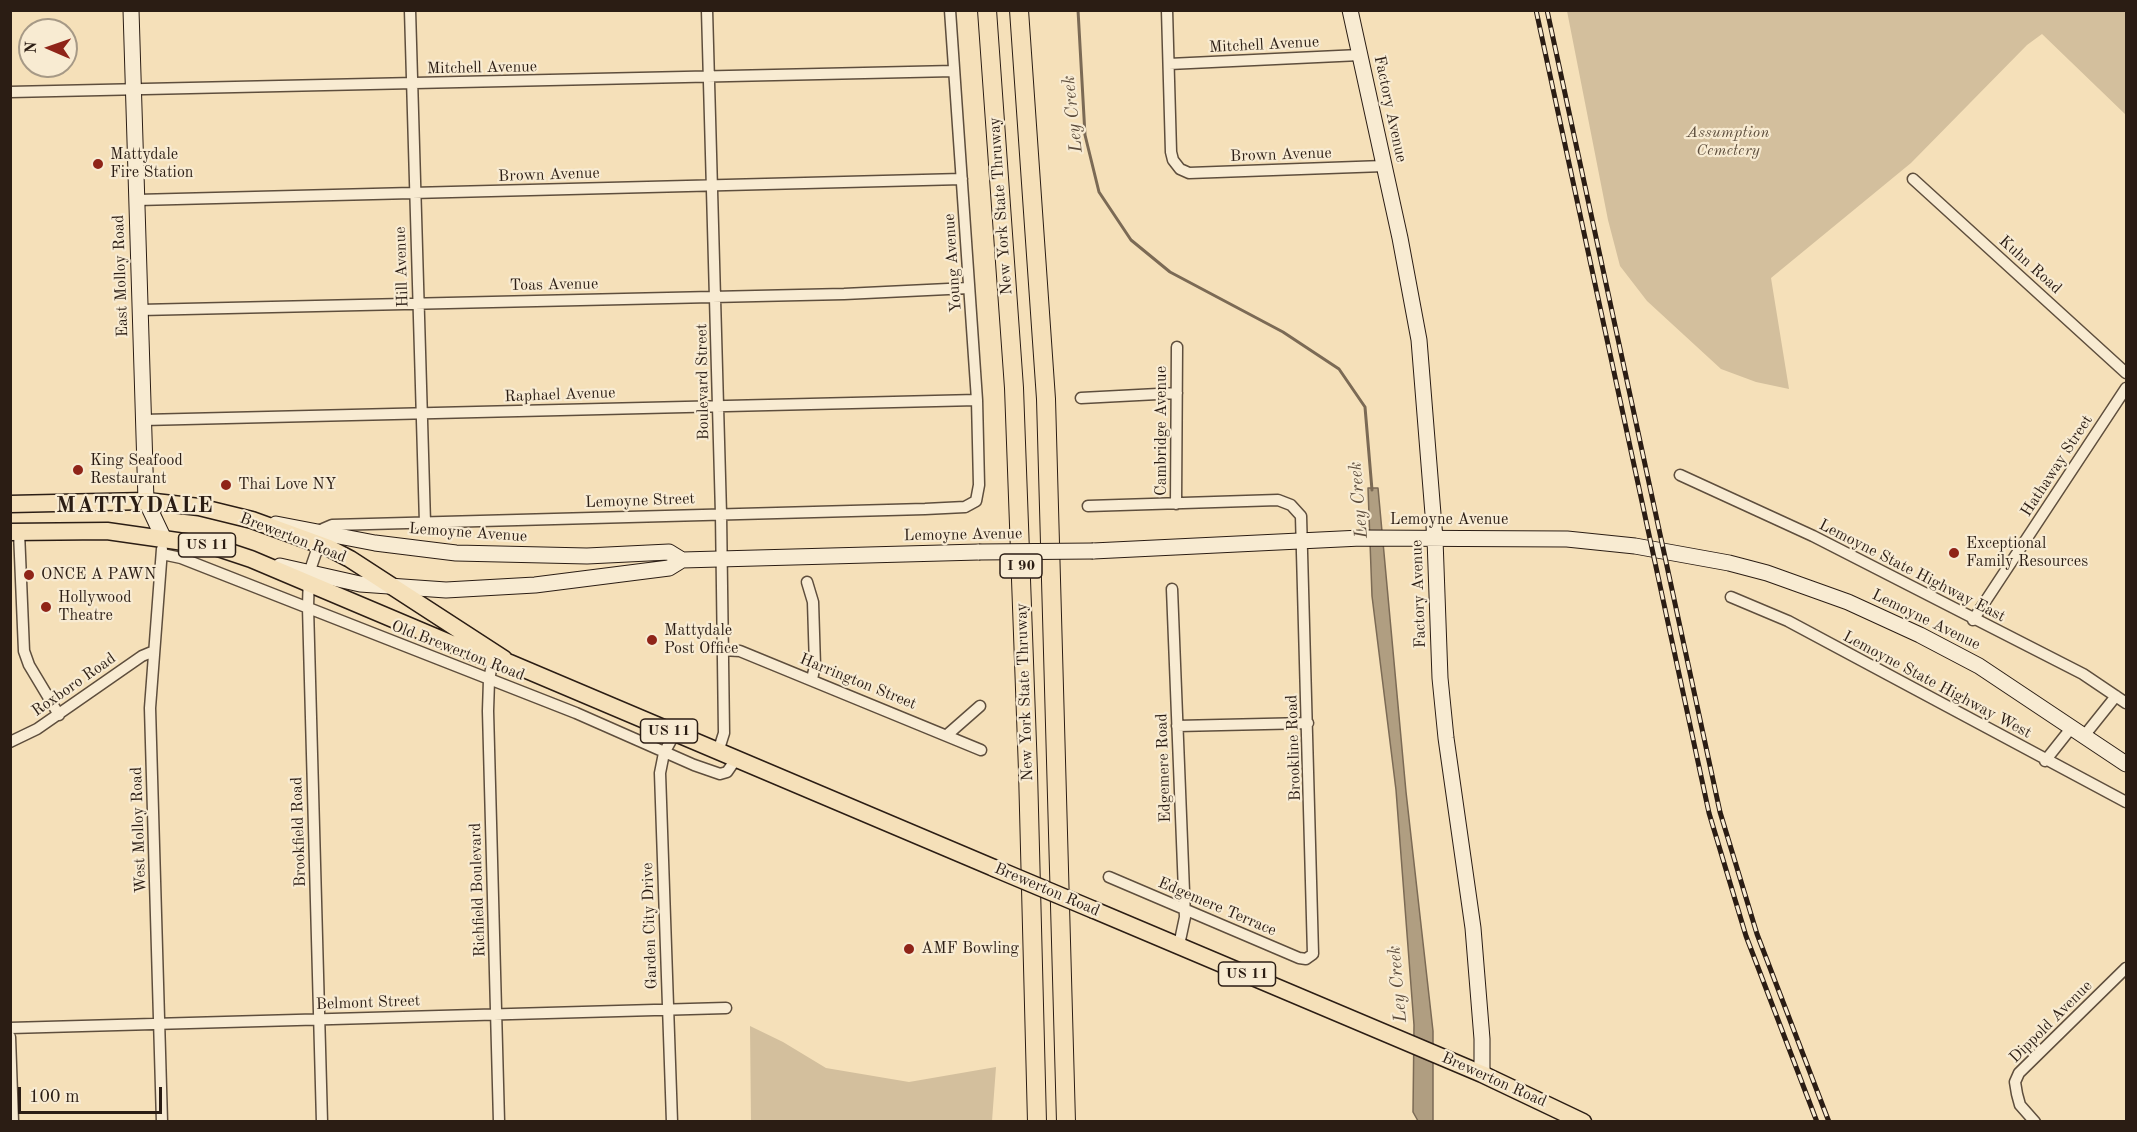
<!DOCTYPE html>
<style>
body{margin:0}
#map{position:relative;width:2137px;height:1132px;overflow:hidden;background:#f5e0b9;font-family:"Old Standard TT",serif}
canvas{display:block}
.frame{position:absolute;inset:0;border:12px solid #2b1d14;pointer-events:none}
.north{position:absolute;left:18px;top:18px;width:60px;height:60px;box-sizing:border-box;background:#f8ebd2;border:2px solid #a69986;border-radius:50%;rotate:272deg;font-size:16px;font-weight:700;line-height:24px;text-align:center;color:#2b1d14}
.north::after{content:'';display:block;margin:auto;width:21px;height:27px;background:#8f2418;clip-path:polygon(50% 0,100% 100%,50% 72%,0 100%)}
.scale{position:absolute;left:18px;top:1087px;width:144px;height:27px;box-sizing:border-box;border:3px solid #2b1d14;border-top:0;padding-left:8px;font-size:18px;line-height:21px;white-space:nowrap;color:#2b1d14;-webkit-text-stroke:4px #f8ebd2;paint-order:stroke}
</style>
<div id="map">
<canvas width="2137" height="1132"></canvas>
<div class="frame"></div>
<div class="north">N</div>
<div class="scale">100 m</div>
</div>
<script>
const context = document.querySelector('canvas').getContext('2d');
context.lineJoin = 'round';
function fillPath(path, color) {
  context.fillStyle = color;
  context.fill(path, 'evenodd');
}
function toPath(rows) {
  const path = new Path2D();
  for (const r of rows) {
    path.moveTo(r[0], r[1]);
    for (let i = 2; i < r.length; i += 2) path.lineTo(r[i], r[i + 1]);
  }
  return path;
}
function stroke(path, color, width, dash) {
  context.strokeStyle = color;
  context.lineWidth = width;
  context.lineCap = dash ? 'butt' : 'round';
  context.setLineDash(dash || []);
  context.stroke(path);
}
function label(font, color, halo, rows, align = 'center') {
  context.font = font + ' "Old Standard TT",serif';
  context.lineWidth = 4.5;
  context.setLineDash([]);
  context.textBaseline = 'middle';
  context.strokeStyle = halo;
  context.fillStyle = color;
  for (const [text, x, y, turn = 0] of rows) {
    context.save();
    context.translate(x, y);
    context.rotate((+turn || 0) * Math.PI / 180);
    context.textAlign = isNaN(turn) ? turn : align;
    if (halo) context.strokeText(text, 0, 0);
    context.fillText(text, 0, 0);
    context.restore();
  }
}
fillPath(toPath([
 [1567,11,2126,11,2126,115,2042,34,2027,45,1911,163,1771,278,1789,389,1756,382,1721,369,1647,301,1620,266,1608,220],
 [750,1026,783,1042,826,1068,909,1082,996,1067,992,1121,751,1121]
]), '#d3bf9d');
const water = toPath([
 [1368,488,1378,488,1406,792,1433,1031,1433,1121,1418,1121,1413,1112,1414,1025,1396,790,1372,596,1368,488]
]);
fillPath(water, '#b09e81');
stroke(water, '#7b6a55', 1.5);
stroke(toPath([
 [1078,10,1085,135,1099,192,1131,240,1170,272,1283,332,1339,369,1365,407,1372,490]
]), '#7b6a55', 3);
const street = toPath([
 [410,10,425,523],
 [707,10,721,514,724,733,718,752],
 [1167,10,1171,152,1173,160,1180,169,1189,173,1384,166],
 [1169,64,1360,55],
 [10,92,954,71],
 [1913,179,2126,373],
 [137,200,962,179],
 [140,310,844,294,969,288],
 [1081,398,1177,393],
 [143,420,977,400],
 [1680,475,1813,536,2083,674,2126,703],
 [1176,504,1177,347],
 [1088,506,1278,500,1291,505,1301,516,1313,954,1306,959,1299,958,1109,877],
 [318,531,332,525,925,509,965,507,976,501,979,485,977,400,950,10],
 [19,532,24,651,29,665,59,715],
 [319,544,309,573,308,607,322,1122],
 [162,549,150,708,162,1122],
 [162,554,181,558,576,713,694,765,720,774,727,772,736,759],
 [807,582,813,602,815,666,812,679],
 [1172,589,1185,917,1179,945],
 [1731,597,1788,621,2126,802],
 [1973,620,2126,388],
 [722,650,740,651,981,750],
 [493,659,489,680,488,711,499,1122],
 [1177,726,1308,723],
 [947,735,980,706],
 [2084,736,2116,696],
 [10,742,37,729,142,656,154,651],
 [2045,761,2072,727],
 [10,1028,726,1008],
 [10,1037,13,1122],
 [672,1122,660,773,664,753,675,733],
 [2035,1122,2020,1105,2017,1094,2015,1082,2019,1073,2126,968]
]);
const secondary = toPath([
 [131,10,146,501,163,537],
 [1350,10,1400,238,1419,340,1435,539,1440,678,1446,738,1473,928,1482,1039,1482,1074],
 [276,524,375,543,456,553,587,556,669,552,682,560],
 [1093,551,1361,538,1567,539,1635,546,1729,563,1767,573,1848,602,1920,635,1979,666,2126,764],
 [280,566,360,584,446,590,535,585,669,568,682,560,979,552]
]);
const primary = toPath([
 [10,504,146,501,199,507,252,520,329,548,350,559,504,659],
 [10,532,107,531,212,546,251,559,478,655,510,663,994,868],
 [1094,910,1482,1074,1583,1122]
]);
const highway = toPath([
 [987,10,1014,388,1028,771,1037,1122],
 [1019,10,1046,399,1066,1122]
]);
stroke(street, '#5e4e3d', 13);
stroke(secondary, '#2b1d14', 17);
stroke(primary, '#2b1d14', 19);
stroke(highway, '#2b1d14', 20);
stroke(street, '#f8ebd2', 10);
stroke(secondary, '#f8ebd2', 15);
stroke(primary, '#f5e0b9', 16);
stroke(highway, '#f5e0b9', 18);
const rail = toPath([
 [1536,10,1709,813,1746,936,1817,1122],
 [1547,10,1720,812,1757,934,1829,1122]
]);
stroke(rail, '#2b1d14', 5);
stroke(rail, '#f8ebd2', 3, [9]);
const secondaryBridge = toPath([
 [979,552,1093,551]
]);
const primaryBridge = toPath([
 [994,868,1094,910]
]);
stroke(secondaryBridge, '#2b1d14', 17, []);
stroke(primaryBridge, '#2b1d14', 19, []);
stroke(secondaryBridge, '#f8ebd2', 15);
stroke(primaryBridge, '#f5e0b9', 16);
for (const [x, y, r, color] of [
 [98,164,6,"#8f2418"],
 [78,470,6,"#8f2418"],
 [226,485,6,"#8f2418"],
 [1954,553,6,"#8f2418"],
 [29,575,6,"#8f2418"],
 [46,607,6,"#8f2418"],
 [652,640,6,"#8f2418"],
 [909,949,6,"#8f2418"]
]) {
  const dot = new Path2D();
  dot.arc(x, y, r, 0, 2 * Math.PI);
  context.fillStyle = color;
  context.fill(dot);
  stroke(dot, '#f8ebd2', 2);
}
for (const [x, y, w] of [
 [207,545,57],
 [1021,566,42],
 [669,731,57],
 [1247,974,57]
]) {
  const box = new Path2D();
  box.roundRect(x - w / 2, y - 12, w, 24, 4.5);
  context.fillStyle = '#f8ebd2';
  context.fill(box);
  stroke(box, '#2b1d14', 1.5);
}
label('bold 15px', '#2b1d14', null, [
 ["US 11",207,545],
 ["I 90",1021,566],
 ["US 11",669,731],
 ["US 11",1247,974]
]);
label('16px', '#2b1d14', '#f8ebd2', [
 ["Mitchell Avenue",1264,45,-3],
 ["Mitchell Avenue",482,68,-1],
 ["Factory Avenue",1390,109,78],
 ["Brown Avenue",1281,155,-2],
 ["Brown Avenue",549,175,-2],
 ["New York State Thruway",1001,206,-94],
 ["Young Avenue",953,263,-94],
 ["Kuhn Road",2030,265,42],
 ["Hill Avenue",402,267,-92],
 ["East Molloy Road",121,276,-92],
 ["Toas Avenue",554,285,-1],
 ["Boulevard Street",703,382,-91],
 ["Raphael Avenue",560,395,-2],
 ["Cambridge Avenue",1162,431,-90],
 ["Hathaway Street",2057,466,-57],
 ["Lemoyne Street",640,501,-2],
 ["Lemoyne Avenue",1449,520],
 ["Lemoyne Avenue",468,533,4],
 ["Lemoyne Avenue",963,535,-1],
 ["Brewerton Road",293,538,21],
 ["Lemoyne State Highway East",1912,571,27],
 ["Factory Avenue",1419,594,-92],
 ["Lemoyne Avenue",1926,620,26],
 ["Old Brewerton Road",458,651,21],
 ["Harrington Street",858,682,22],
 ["Roxboro Road",74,685,-35],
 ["Lemoyne State Highway West",1937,685,28],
 ["New York State Thruway",1025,692,-92],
 ["Brookline Road",1294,748,-92],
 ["Edgemere Road",1164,768,-92],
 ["West Molloy Road",139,830,-92],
 ["Brookfield Road",299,832,-92],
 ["Richfield Boulevard",478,890,-92],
 ["Brewerton Road",1047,890,23],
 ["Edgemere Terrace",1217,907,23],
 ["Garden City Drive",650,926,-92],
 ["Belmont Street",368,1003,-2],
 ["Dippold Avenue",2051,1022,-45],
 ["Brewerton Road",1494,1080,24]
]);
label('italic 16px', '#5d4e3d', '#f8ebd2', [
 ["Assumption",1728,133],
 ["Cemetery",1728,151]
]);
label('16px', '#2b1d14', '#f8ebd2', [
 ["Mattydale",110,155],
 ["Fire Station",110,173],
 ["King Seafood",90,461],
 ["Restaurant",90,479],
 ["Thai Love NY",238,485],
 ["Exceptional",1966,544],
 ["Family Resources",1966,562],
 ["ONCE A PAWN",41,575],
 ["Hollywood",58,598],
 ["Theatre",58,616],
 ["Mattydale",664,631],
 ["Post Office",664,649],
 ["AMF Bowling",921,949]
], 'left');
label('italic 18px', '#5a4a3a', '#f8ebd2', [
 ["Ley Creek",1073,114,-96],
 ["Ley Creek",1359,500,-95],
 ["Ley Creek",1398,984,-95]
]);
context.letterSpacing = '1.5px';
label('bold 22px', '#2b1d14', '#f8ebd2', [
 ["MATTYDALE",135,506]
]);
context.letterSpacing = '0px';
</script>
